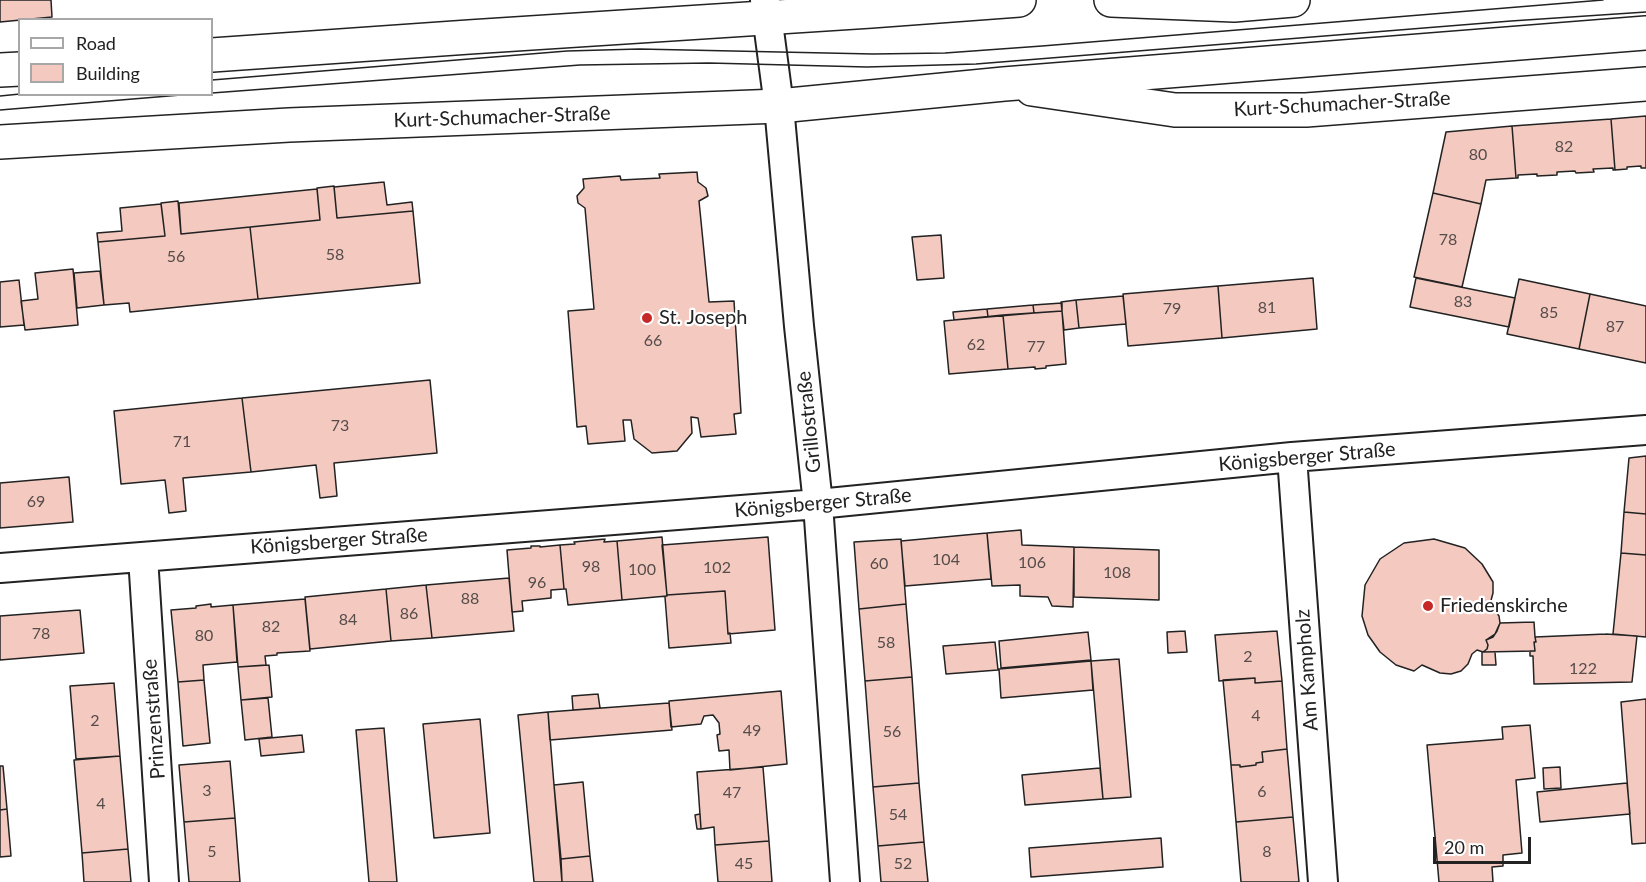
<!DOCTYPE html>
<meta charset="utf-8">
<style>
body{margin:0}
#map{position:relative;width:1646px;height:882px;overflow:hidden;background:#fff;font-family:Lato,sans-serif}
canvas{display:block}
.legend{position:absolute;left:18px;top:18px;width:195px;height:78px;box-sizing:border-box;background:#fff;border:2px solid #a7a7a7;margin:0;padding:8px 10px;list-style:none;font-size:18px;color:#222}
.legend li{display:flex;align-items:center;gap:12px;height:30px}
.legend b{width:30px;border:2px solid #a7a7a7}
.scale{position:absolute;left:1433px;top:837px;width:98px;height:27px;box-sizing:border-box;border:3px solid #222;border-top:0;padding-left:8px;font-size:18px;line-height:21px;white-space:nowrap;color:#222;-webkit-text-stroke:4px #fff;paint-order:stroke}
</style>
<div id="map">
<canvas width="1646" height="882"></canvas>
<ul class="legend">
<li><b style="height:8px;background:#fff"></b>Road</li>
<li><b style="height:16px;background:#f3c9c0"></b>Building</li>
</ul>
<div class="scale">20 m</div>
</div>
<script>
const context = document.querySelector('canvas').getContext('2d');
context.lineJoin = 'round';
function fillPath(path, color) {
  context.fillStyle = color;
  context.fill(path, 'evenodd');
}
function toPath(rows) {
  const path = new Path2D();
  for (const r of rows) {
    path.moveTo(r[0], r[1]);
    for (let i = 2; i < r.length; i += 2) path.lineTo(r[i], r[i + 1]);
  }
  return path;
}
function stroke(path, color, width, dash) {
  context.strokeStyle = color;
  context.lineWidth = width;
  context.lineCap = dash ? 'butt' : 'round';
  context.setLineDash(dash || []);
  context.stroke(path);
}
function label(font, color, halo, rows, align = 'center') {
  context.font = font + ' Lato,sans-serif';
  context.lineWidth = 4.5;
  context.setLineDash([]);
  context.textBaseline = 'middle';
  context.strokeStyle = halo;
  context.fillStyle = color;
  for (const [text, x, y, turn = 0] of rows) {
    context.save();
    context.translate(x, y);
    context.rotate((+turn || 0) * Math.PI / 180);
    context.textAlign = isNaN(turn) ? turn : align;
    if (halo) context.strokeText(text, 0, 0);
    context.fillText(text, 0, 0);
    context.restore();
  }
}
const building = toPath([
 [0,0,51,0,52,17,0,22,0,0],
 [1646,116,1646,168,1641,168,1641,166,1627,167,1627,169,1615,170,1611,119,1646,116],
 [1611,119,1615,170,1613,170,1613,168,1593,169,1594,172,1576,173,1575,171,1557,172,1557,175,1537,176,1537,174,1518,175,1518,178,1516,178,1512,126,1611,119],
 [1512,126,1516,178,1486,180,1481,204,1433,193,1446,132,1512,126],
 [697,172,698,182,706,188,708,196,699,201,709,302,734,301,741,413,734,414,736,434,701,437,698,418,691,417,692,433,677,451,652,453,634,439,631,420,623,420,625,441,588,444,586,426,577,427,568,311,594,309,585,208,578,203,577,196,584,188,583,179,620,176,621,180,660,178,659,174,697,172],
 [384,182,387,205,412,202,413,211,337,218,334,187,384,182],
 [334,186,337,218,413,211,420,283,258,299,250,227,320,220,317,188,334,186],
 [317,189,320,220,181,234,179,203,317,189],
 [1433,193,1481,204,1462,287,1414,277,1433,193],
 [178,201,181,234,250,227,258,299,130,312,129,303,104,305,98,242,165,236,161,203,178,201],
 [161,204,165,236,98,242,97,233,122,231,120,208,161,204],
 [941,235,944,278,917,280,912,237,941,235],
 [73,269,78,325,25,330,21,301,38,299,35,273,73,269],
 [100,271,104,305,77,308,74,273,100,271],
 [1313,278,1317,329,1222,338,1218,286,1313,278],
 [1416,278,1515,298,1509,327,1410,307,1416,278],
 [1519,279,1590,294,1579,349,1507,334,1519,279],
 [19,280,24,325,0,327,0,282,19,280],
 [1218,286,1222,338,1128,346,1123,294,1218,286],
 [1590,294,1646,306,1646,363,1579,349,1590,294],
 [1123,296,1126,324,1079,328,1076,300,1123,296],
 [1076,300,1079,328,1064,330,1061,302,1076,300],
 [1062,303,1062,311,1034,313,1033,305,1062,303],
 [1033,305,1034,313,988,317,987,309,1033,305],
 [987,309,988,317,954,320,953,312,987,309],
 [1062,311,1066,364,1046,366,1046,368,1035,369,1035,367,1008,369,1003,315,1062,311],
 [1003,315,1008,369,949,374,944,321,1003,315],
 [430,380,437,453,334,463,337,496,320,498,316,465,251,472,242,398,430,380],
 [242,398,251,472,183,478,186,511,169,513,165,480,121,484,114,411,242,398],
 [1646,456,1646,514,1624,512,1629,458,1646,456],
 [69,477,73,522,0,528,0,483,69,477],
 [1624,512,1646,514,1646,555,1621,553,1624,512],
 [1021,530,1022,545,1074,547,1073,607,1052,606,1048,597,1020,596,1020,585,992,586,987,533,1021,530],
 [987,533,991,579,905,586,901,541,987,533],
 [662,537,667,596,622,600,617,541,662,537],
 [768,537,775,630,728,634,725,591,667,595,662,545,768,537],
 [605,539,604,542,617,541,622,600,568,605,566,589,564,589,560,545,575,544,574,542,605,539],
 [901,539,906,604,859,609,854,542,901,539],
 [1434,539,1465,548,1482,564,1493,582,1493,593,1490,604,1499,616,1500,623,1497,631,1493,637,1486,640,1488,645,1487,649,1483,652,1477,650,1472,654,1468,664,1461,671,1451,674,1440,673,1422,665,1414,671,1396,665,1380,652,1368,635,1362,616,1365,585,1380,559,1404,543,1434,539],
 [560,545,564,589,551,590,551,598,522,601,523,611,512,612,507,550,531,548,531,546,540,546,540,547,560,545],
 [1074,547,1159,550,1159,600,1074,597,1074,547],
 [1621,553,1646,555,1646,637,1613,634,1621,553],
 [509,578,514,631,432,638,426,585,509,578],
 [426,585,432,638,391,641,386,589,426,585],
 [386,589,391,641,310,649,305,597,386,589],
 [725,591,728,634,730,633,731,643,669,648,665,597,667,595,725,591],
 [305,599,310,651,277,653,277,655,265,656,266,665,238,667,233,605,305,599],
 [211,604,211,607,233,605,237,662,203,665,204,680,178,682,171,610,196,608,196,606,211,604],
 [906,604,912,677,865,681,859,609,906,604],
 [80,610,84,653,0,660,0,616,80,610],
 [1534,622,1535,637,1536,642,1534,642,1535,651,1483,652,1487,649,1488,645,1486,640,1495,634,1500,623,1534,622],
 [1185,631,1187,652,1168,653,1167,632,1185,631],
 [1277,631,1282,681,1255,683,1255,678,1219,681,1215,635,1277,631],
 [1088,632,1091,660,1001,668,999,641,1088,632],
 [1606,634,1637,636,1632,682,1534,684,1533,656,1530,656,1530,651,1535,651,1534,642,1536,642,1535,637,1606,634],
 [995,642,998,670,946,674,943,646,995,642],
 [1482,652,1495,652,1496,665,1482,665,1482,652],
 [1119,659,1131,797,1103,799,1091,661,1119,659],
 [1091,661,1093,690,1001,698,999,669,1091,661],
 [269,665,272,697,241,700,238,667,269,665],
 [912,677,919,783,873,787,865,681,912,677],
 [1255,678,1255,683,1282,681,1287,749,1262,752,1263,762,1256,763,1256,765,1240,767,1240,765,1231,765,1223,680,1255,678],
 [204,680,210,743,183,746,178,682,204,680],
 [114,683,120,756,76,759,70,686,114,683],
 [781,691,787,764,730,770,729,750,719,751,717,735,720,734,719,723,713,715,704,716,701,724,671,727,669,701,781,691],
 [598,694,600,708,573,710,572,696,598,694],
 [268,698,272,737,245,740,241,700,268,698],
 [1646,699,1646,843,1632,844,1621,702,1646,699],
 [669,703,672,730,550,740,548,712,669,703],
 [548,712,554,785,562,882,534,882,518,715,548,712],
 [480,719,490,833,434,838,423,724,480,719],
 [1530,725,1535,778,1516,780,1522,853,1503,855,1503,866,1492,867,1493,882,1439,882,1427,745,1503,739,1502,727,1530,725],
 [384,728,397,882,369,882,356,730,384,728],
 [302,735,304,752,261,756,259,739,302,735],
 [1287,749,1293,817,1236,822,1231,765,1240,765,1240,767,1256,765,1256,763,1263,762,1262,752,1287,749],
 [120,756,128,849,82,853,74,760,120,756],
 [230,761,235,818,184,822,179,765,230,761],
 [0,766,3,766,7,809,0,810,0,766],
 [763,767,769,841,715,845,714,827,701,829,697,772,763,767],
 [1560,767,1561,788,1544,789,1543,768,1560,767],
 [1100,768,1103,799,1025,805,1022,775,1100,768],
 [583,782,590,856,561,859,554,785,583,782],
 [919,783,924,842,878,846,873,787,919,783],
 [1627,783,1630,814,1540,822,1537,792,1627,783],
 [7,809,11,856,0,857,0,810,7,809],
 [700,814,701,829,697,829,695,815,700,814],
 [1293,817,1299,882,1241,882,1236,822,1293,817],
 [235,818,240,882,189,882,184,822,235,818],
 [1161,838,1163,867,1031,877,1029,848,1161,838],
 [769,841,772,882,718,882,715,845,769,841],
 [924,842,928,882,881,882,878,846,924,842],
 [128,849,131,882,84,882,82,853,128,849],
 [590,856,593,882,562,882,561,859,590,856]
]);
fillPath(building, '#f3c9c0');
stroke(building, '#222', 1.5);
const street = toPath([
 [765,0,779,106,799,326,818,504,845,882],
 [1292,457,1323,882],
 [143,557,164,882],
 [0,568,818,504,1292,457,1646,430]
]);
const secondary = toPath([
 [1032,89,1175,110,1306,110,1646,84]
]);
const primary = toPath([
 [1111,0,1234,5,1293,0],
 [212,55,469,37,871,11,1019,0],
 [0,70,20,69],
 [0,142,289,125,779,106,1004,84,1646,33]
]);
stroke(street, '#222', 32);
stroke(secondary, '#222', 36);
stroke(primary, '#222', 36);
stroke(street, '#fff', 28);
stroke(secondary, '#fff', 33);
stroke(primary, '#fff', 33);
stroke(toPath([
 [212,80,567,51,639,49,873,54,945,53,1042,46,1603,0],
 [212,93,580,65,709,63,867,67,976,64,1511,21,1646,12],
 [0,96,20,94],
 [0,110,193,94]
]), '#222', 1.5);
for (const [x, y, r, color] of [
 [647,318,6,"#c62828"],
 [1428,606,6,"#c62828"]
]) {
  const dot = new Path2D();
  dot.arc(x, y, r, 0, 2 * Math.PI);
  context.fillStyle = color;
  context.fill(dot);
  stroke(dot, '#fff', 2);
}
label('16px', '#564c4a', null, [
 ["82",1564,147],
 ["80",1478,155],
 ["78",1448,240],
 ["58",335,255],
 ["56",176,257],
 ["83",1463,302],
 ["81",1267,308],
 ["79",1172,309],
 ["85",1549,313],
 ["87",1615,327],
 ["66",653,341],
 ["62",976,345],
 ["77",1036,347],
 ["73",340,426],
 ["71",182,442],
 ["69",36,502],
 ["104",946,560],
 ["106",1032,563],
 ["60",879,564],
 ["98",591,567],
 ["102",717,568],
 ["100",642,570],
 ["108",1117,573],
 ["96",537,583],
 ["88",470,599],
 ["86",409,614],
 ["84",348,620],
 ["82",271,627],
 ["78",41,634],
 ["80",204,636],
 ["58",886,643],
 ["2",1248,657],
 ["122",1583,669],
 ["4",1256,716],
 ["2",95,721],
 ["49",752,731],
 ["56",892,732],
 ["3",207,791],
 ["6",1262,792],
 ["47",732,793],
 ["4",101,804],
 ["54",898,815],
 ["5",212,852],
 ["8",1267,852],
 ["45",744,864],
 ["52",903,864]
]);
label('20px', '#222', '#fff', [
 ["Kurt-Schumacher-Straße",1342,104,-3],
 ["Kurt-Schumacher-Straße",502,117,-2],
 ["Grillostraße",809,422,-96],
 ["Königsberger Straße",1307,457,-5],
 ["Königsberger Straße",823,503,-5],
 ["Königsberger Straße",339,541,-4],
 ["Am Kampholz",1307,670,-94],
 ["Prinzenstraße",154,719,-94]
]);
label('20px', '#222', '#fff', [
 ["St. Joseph",659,318],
 ["Friedenskirche",1440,606]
], 'left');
</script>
